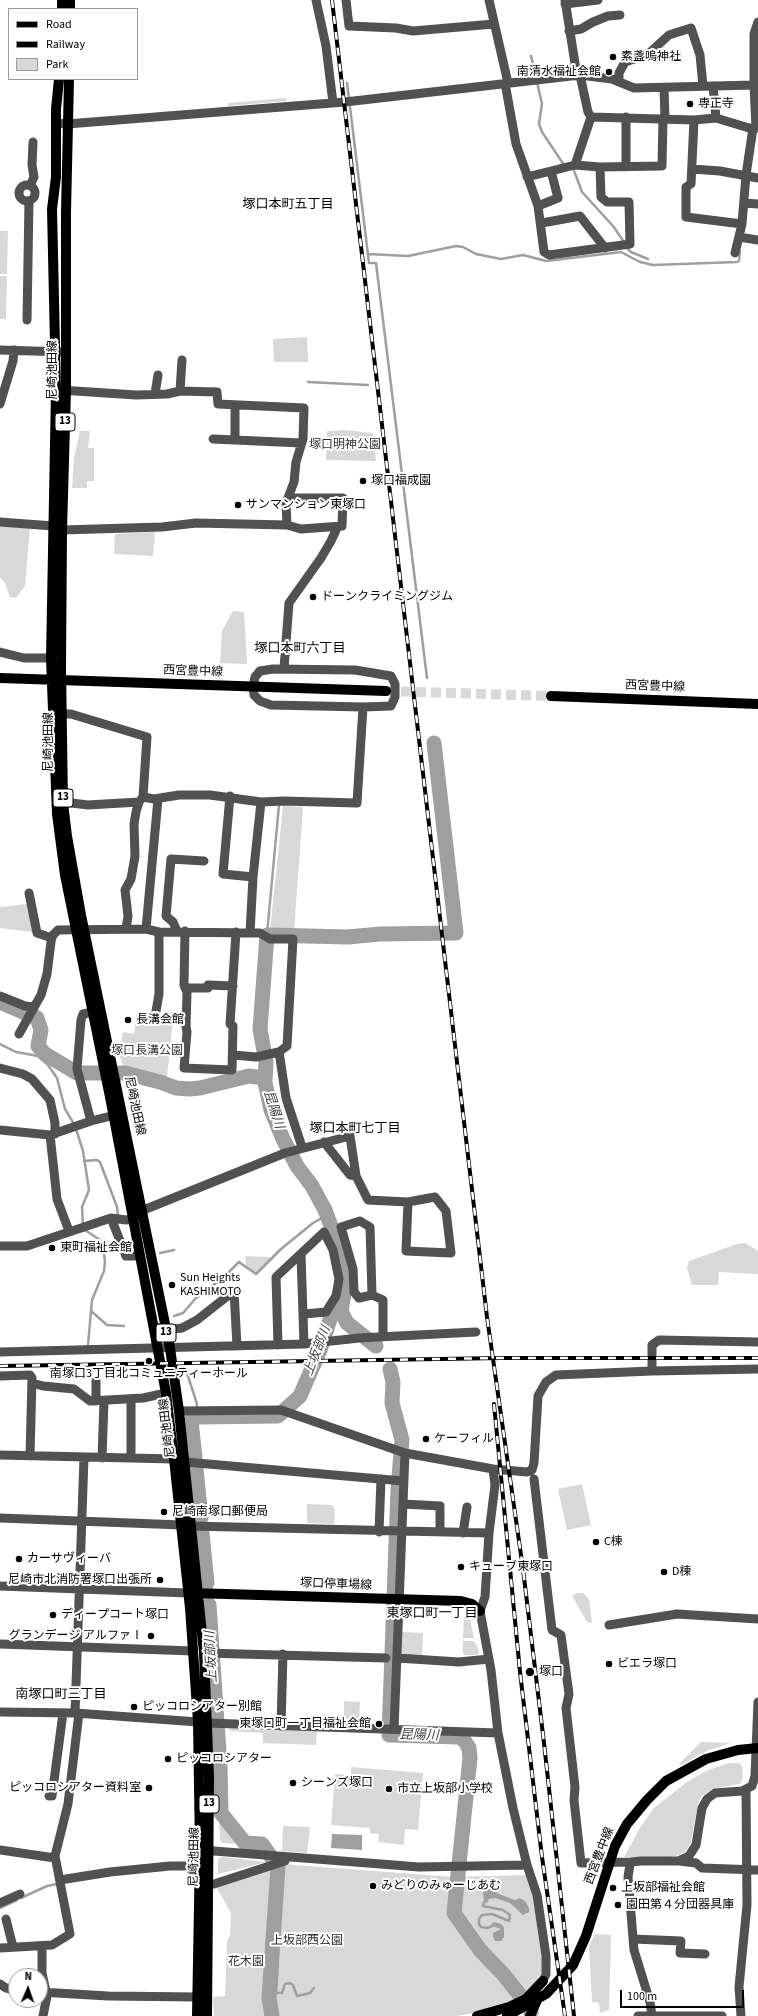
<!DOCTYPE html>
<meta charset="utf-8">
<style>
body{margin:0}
#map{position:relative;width:758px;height:2016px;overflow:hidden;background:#fff;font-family:"Source Sans 3",sans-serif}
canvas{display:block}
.legend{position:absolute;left:8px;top:8px;width:130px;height:72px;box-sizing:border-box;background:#fff;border:1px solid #999;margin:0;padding:5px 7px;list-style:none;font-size:12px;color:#000}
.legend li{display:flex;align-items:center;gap:8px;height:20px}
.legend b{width:20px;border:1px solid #999}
.north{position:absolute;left:8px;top:1968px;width:40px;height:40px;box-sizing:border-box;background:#fff;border:1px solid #999;border-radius:50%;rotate:2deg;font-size:11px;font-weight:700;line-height:16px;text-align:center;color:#000}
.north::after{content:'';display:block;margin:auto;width:14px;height:18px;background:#000;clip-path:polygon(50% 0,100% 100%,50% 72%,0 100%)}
.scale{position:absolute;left:620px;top:1990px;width:124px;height:18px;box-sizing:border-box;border:2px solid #000;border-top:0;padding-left:5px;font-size:12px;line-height:14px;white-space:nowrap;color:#000;-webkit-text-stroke:3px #fff;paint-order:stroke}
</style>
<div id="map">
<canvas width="758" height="2016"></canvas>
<ul class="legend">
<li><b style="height:5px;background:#000"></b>Road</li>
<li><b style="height:5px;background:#000"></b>Railway</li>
<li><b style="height:11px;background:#d8d8d8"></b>Park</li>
</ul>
<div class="north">N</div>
<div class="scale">100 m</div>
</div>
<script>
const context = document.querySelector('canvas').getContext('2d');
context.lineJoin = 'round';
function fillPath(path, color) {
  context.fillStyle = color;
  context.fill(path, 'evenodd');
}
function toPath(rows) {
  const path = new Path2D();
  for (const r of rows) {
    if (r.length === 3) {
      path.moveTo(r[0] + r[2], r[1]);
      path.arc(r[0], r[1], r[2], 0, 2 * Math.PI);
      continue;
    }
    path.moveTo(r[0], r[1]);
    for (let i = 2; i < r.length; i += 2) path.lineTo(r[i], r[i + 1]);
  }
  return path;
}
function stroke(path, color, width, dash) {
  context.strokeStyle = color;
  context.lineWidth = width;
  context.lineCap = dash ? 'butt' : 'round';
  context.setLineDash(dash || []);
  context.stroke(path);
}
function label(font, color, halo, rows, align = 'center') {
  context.font = font + ' "Source Sans 3","Noto Sans JP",sans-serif';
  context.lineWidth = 4;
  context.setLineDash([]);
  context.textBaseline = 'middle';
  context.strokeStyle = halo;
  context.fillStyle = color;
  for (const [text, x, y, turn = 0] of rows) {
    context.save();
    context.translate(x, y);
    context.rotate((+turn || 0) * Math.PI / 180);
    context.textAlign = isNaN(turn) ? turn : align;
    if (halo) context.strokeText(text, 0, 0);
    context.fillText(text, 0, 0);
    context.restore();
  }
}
fillPath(toPath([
 [285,98,287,101,228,106,228,103],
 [0,231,8,231,7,274,0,274],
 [0,276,7,276,6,319,0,319],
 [307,337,308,362,274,362,273,339],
 [345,430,373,433,376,461,326,460,327,431],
 [80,431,90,431,88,448,94,448,94,481,87,481,87,488,72,488,74,458],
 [0,525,30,527,25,586,16,598,10,597,5,583,0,577],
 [155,532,153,556,114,554,115,534],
 [233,611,244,612,247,664,220,663,222,631],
 [283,806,303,807,294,932,270,931],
 [27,904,33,932,0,928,0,907],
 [137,1014,173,1020,167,1077,124,1068,119,1054,123,1032,134,1034],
 [745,1243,758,1251,758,1274,719,1272,718,1285,692,1285,687,1268,689,1261,737,1244],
 [245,1256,270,1257,270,1260,255,1274,246,1265],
 [582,1484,591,1525,567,1530,558,1489],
 [307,1504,332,1505,335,1510,334,1524,307,1523],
 [577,1593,583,1593,589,1599,592,1621,591,1623,587,1622,572,1596],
 [467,1612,469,1614,474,1638,463,1638,464,1614],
 [401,1632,423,1633,422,1657,403,1657,400,1653],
 [463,1641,474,1641,479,1651,478,1655,464,1655,463,1652],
 [344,1701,360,1702,359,1725,344,1724],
 [230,1726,317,1730,316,1745,263,1743,263,1733,230,1731],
 [701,1742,731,1743,709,1750,681,1765,679,1764],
 [730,1763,739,1763,742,1766,743,1778,740,1784,712,1789,702,1796,698,1804,691,1842,685,1852,676,1856,668,1857,624,1857,641,1826,654,1808,687,1782,708,1770],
 [351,1767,423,1773,418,1830,405,1829,404,1845,378,1842,379,1834,370,1833,370,1828,331,1825,335,1774,351,1775],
 [219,1820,240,1844,222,1843,220,1840],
 [283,1826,310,1827,307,1853,282,1851],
 [222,1857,266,1862,218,1874,218,1859],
 [282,1864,453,1877,526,1875,533,1897,542,1962,542,1971,537,1981,521,1997,489,2011,455,2016,214,2016,213,1997,225,1996,227,1941,230,1936,231,1913,217,1888],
 [595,1934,611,1935,609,2010,600,2013,599,2003,592,2002,589,1946]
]), '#d8d8d8');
fillPath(toPath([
 [332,1834,362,1835,362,1850,331,1848],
 [491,1888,499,1894,515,1900,520,1898,525,1901,529,1908,529,1912,523,1915,510,1903,495,1898,489,1899,487,1903,484,1902,483,1892,485,1889],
 [494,1922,501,1924,504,1927,504,1937,501,1941,495,1941,493,1937,493,1933,501,1929,492,1926,492,1923]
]), '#9f9f9f');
stroke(toPath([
 [531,56,536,77],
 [537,82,542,104,539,124,542,132,564,165],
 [347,83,349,99],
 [350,107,369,263,376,263,427,678],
 [573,168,582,192,613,226,624,242],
 [626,247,631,252,648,259],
 [368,254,408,256,456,246,463,247,476,254,501,259,523,255,546,261,621,252,640,262,653,265,737,262,739,261,740,251],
 [308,382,368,385],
 [267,934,279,805],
 [0,1044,16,1052,38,1056,48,1065,57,1078,65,1109,74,1124],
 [76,1129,83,1151,89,1190,82,1207,83,1226],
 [84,1161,97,1160,100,1162,117,1207,118,1216],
 [85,1230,100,1240,103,1247,105,1261,104,1271,92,1300,88,1345],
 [160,1253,174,1250],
 [91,1311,107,1325,124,1326],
 [174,1316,183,1313,196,1298,223,1278,239,1262,256,1274,281,1249,313,1223,322,1218],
 [187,1373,197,1404,196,1417],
 [21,1898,47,1886,57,1884],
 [484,1902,483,1906,503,1910,510,1915,509,1921,492,1914,482,1915,479,1919,479,1924,481,1927,487,1928,492,1926],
 [0,1908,17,1900],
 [272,1963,278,1963,276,1993,282,1993,285,1984,290,1983,293,1985,297,1996,310,1993,314,1988]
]), '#9f9f9f', 2.5);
stroke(toPath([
 [0,1002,37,1018,41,1030,38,1046,45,1054,77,1073,125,1073,160,1082,176,1088,189,1089,200,1088,249,1076,264,1078,271,1110,283,1139,297,1166,312,1186,325,1210,345,1264,345,1288,341,1311,347,1323,376,1346],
 [265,1081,266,1062,260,1029,267,935,348,937,380,934,456,933,434,743],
 [390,1369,393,1382,392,1403,402,1440,398,1489,389,1735,459,1737,464,1740,469,1748,470,1758,454,1913,480,1950,504,1975,526,2003,531,2012],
 [195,1457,191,1421,193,1418,196,1417,278,1416,300,1396,320,1350,330,1319,342,1299],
 [196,1469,201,1518],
 [202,1533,207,1583],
 [209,1605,220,1767,221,1813,245,1843,262,1844,278,1867,269,1998,272,2016]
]), '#9f9f9f', 15);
stroke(toPath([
 [386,691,551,696]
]), '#d9d9d9', 10, [10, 5]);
stroke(toPath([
 [316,0,326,46,333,103],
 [346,0,349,26,396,28,413,31,494,24],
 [489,0,508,83],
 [565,0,577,76],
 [565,4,598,0],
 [569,31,581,29,593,22,608,16,620,15],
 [580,75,588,112,591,117,694,120,716,118,749,128,758,128],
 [619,81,619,73,625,62,647,55,669,35,691,28,700,55,703,86],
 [505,83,516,144,538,206,544,252,549,255,630,244,629,202,607,202,601,197,600,167],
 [713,86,716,118],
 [664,88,665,119],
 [591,117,575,165,600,167,662,166,663,119],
 [694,120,691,184,686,187,686,217,742,224],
 [56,123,67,124,345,102,580,75,612,79,634,88,754,85],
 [756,128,754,85,754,34,758,22],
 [626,167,626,117],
 [692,169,720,171,758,178],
 [527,177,575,165],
 [27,193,8],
 [30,186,34,177,32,165,33,142],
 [744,203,758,204],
 [538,206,558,198,551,171],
 [542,223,580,216,605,248],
 [739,237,758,240],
 [735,253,742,224,746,175,753,128],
 [27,320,29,201],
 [0,350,66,352],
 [60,390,136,395,167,394,180,391,217,392,218,404,304,408,303,439,296,462,294,482,286,503,287,525],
 [180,391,182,360],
 [155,394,158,375],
 [0,404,13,361,14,350],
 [213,439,301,443],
 [235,439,235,405],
 [0,522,53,526,62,530,162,527,196,523,287,525,301,529,342,526,343,498,288,498],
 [0,652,24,658,51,658],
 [284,668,289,603,321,558,331,541,337,528],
 [273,669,355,670,391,676,395,684,395,697,391,706,363,707,271,705,260,701,254,695,253,687,255,677,260,671,273,669],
 [62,714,71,714,147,737,143,797],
 [230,796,223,874,253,877],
 [63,802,88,805,139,802],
 [29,893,37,933,52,938],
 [126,929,128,916,125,890,131,879,135,856,134,824,136,812,139,802,143,797,154,799,179,795,210,795,261,802,283,801,357,803,363,707],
 [146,929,158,799],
 [177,931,173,922,166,916,171,859,204,861],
 [185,931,184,985,187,992,186,1027,187,1032,184,1068,232,1070,233,1026,230,1024,236,932],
 [250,933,253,877,261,802],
 [185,988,208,988,208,985,233,986],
 [0,996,25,1006,34,1007],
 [155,1017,159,994,159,932],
 [19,1034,41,995,47,974,51,942,52,936,58,930,146,929,159,932,260,933,270,939,293,939,287,1046,279,1052,256,1057,233,1055],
 [279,1052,286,1098,302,1147],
 [0,1068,23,1074,32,1079,50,1100,55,1123,55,1134],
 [91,1121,77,1069,81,1020,83,1014,93,1012],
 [0,1130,50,1135,91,1121,119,1114],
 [50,1135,57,1199,69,1231],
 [324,1142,350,1175,356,1176],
 [111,1218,126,1256,140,1256],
 [0,1246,27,1246,111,1218,126,1220,133,1219,141,1211,285,1153,350,1136,356,1176,368,1200,408,1202,435,1197,446,1211,451,1253,406,1251,408,1202],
 [301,1255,304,1344],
 [372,1295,370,1227,360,1221,341,1227,353,1269,354,1292,359,1298,372,1295,383,1300,383,1336],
 [166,1330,182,1328,197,1320,234,1291,237,1346],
 [278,1345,276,1277,324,1232,333,1250,339,1279,336,1296,326,1312,304,1314],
 [0,1352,304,1344,359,1338,476,1332],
 [652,1371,652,1345,659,1340,758,1342],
 [0,1376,30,1375,32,1378,30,1456],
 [96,1381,96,1401],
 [32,1383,43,1386,74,1389,90,1401,143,1398,166,1393],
 [131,1399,131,1458],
 [179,1411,281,1410,405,1453,493,1469,527,1472,532,1470,534,1463,538,1396,546,1382,556,1375,652,1371,758,1369],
 [0,1455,174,1459],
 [102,1458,104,1401],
 [185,1462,403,1481],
 [493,1469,495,1485,489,1533,485,1597,480,1611,491,1670,498,1733,513,1808,527,1865,537,1895,546,1956,546,1974,543,1981],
 [534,1479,552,1630,561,1635,569,1694,566,1708,575,1787,574,1800,581,1863,631,1862],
 [403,1504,440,1506,440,1532],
 [0,1518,182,1525],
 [190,1526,489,1533],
 [379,1532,381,1479],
 [463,1533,467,1507],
 [0,1586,188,1593],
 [609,1625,677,1614,758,1619],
 [0,1644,193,1651],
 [204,1653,386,1658],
 [397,1658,459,1662,489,1659],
 [0,1712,75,1713,198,1722],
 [75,1713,84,1458],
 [207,1723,498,1733],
 [281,1726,283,1654],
 [394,1729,405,1453],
 [49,1796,52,1796,63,1713],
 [0,1850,55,1858],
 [201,1850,419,1867,527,1865],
 [679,1861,696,1863,702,1868,758,1870],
 [60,1880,110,1872,170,1866,199,1866],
 [214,1884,285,1861],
 [0,1903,20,1894],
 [6,1919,13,1947],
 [633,1939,681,1941,680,1953,705,1954],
 [42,1946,42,1973,47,1996,43,2016],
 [0,1948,52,1945,70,1934,55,1856,68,1804,79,1713],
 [0,1984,6,1988,16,1990],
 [40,1992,108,1996,197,1997],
 [638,2016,722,2016],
 [652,2016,650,2002,634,1950,628,1877,630,1864,631,1862,641,1861,678,1861,689,1856,696,1845,702,1808,707,1799,715,1793,742,1791,752,1786,755,1776,758,1702],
 [741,2016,739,1987,747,1905,746,1790]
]), '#515151', 9);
stroke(toPath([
 [62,9,62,0],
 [70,9,70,0],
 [59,79,56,109,56,177,52,209,56,390,51,658,57,814,65,875,111,1102,166,1393,174,1459,190,1608,198,1722,200,1850,197,2016],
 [69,79,66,212,66,390,62,530,61,667,63,803,67,836,81,915,170,1348,179,1411,204,1653,209,1778,207,2016],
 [0,678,386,691],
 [551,696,758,704],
 [192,1593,461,1601,472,1604,480,1611],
 [477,2016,509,2007,526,1999,543,1981],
 [507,2016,546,1994,573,1965,586,1936,615,1846,627,1824,647,1800,666,1781,706,1759,738,1750,758,1748],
 [530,2016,538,1998]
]), '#000', 10);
const rail = toPath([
 [332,0,487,1317,523,1569,544,1743,574,2016],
 [0,1366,502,1358,758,1358],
 [494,1404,520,1672,542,1857,565,2016]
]);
stroke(rail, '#000', 4);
stroke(rail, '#fff', 2.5, [8]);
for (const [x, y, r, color] of [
 [613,57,4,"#000"],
 [609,72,4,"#000"],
 [690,104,4,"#000"],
 [363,481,4,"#000"],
 [238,505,4,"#000"],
 [313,597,4,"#000"],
 [128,1020,4,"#000"],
 [52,1248,4,"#000"],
 [172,1285,4,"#000"],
 [149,1361,4,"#000"],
 [426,1439,4,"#000"],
 [164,1512,4,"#000"],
 [596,1542,4,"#000"],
 [19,1559,4,"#000"],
 [461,1567,4,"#000"],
 [664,1572,4,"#000"],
 [160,1580,4,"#000"],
 [53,1615,4,"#000"],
 [151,1636,4,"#000"],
 [609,1664,4,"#000"],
 [530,1672,5,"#000"],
 [134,1707,4,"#000"],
 [379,1724,4,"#000"],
 [168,1759,4,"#000"],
 [293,1783,4,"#000"],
 [149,1788,4,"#000"],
 [389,1789,4,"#000"],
 [373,1886,4,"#000"],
 [613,1888,4,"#000"],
 [618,1905,4,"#000"]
]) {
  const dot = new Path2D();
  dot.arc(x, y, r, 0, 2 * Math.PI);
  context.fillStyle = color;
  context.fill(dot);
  stroke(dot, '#fff', 1.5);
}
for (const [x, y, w] of [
 [65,422,20],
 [63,798,20],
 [166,1333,20],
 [209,1804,20]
]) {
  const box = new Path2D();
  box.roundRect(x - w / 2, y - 9, w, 18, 3);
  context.fillStyle = '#fff';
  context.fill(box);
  stroke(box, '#000', 1);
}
label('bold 11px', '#000', null, [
 ["13",65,422],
 ["13",63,798],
 ["13",166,1333],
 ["13",209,1804]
]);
label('12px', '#000', '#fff', [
 ["素盞嗚神社",621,57],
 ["南清水福祉会館",601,72,"right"],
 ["専正寺",698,104],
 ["塚口福成園",371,481],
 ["サンマンション東塚口",246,505],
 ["ドーンクライミングジム",321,597],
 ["長溝会館",136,1020],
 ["東町福祉会館",60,1248],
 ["Sun Heights",180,1278],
 ["KASHIMOTO",180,1292],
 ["南塚口3丁目北コミュニティーホール",149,1374,"center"],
 ["ケーフィル",434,1439],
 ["尼崎南塚口郵便局",172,1512],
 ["C棟",604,1542],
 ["カーサヴィーバ",27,1559],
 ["キューブ東塚口",469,1567],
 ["D棟",672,1572],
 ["尼崎市北消防署塚口出張所",152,1580,"right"],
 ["ディープコート塚口",61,1615],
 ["グランデージ アルファⅠ",143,1636,"right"],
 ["ビエラ塚口",617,1664],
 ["塚口",539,1672],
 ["ピッコロシアター別館",142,1707],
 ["東塚口町一丁目福祉会館",371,1724,"right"],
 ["ピッコロシアター",176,1759],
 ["シーンズ塚口",301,1783],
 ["ピッコロシアター資料室",141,1788,"right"],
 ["市立上坂部小学校",397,1789],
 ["みどりのみゅーじあむ",381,1886],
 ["上坂部福祉会館",621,1888],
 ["園田第４分団器具庫",626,1905]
], 'left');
label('12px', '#000', '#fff', [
 ["尼崎池田線",53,370,-90],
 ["西宮豊中線",193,672,2],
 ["西宮豊中線",655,687,2],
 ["尼崎池田線",49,742,-90],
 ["尼崎池田線",134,1106,78],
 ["尼崎池田線",168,1428,-97],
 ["塚口停車場線",336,1585,2],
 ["西宮豊中線",600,1856,-69],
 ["尼崎池田線",195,1857,-89]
]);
label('12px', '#2f2f2f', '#fff', [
 ["塚口明神公園",345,445],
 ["塚口長溝公園",147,1051],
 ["上坂部西公園",307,1941],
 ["花木園",246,1962]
]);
label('13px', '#000', '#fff', [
 ["塚口本町五丁目",288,205],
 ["塚口本町六丁目",300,649],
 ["塚口本町七丁目",355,1129],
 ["東塚口町一丁目",432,1614],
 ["南塚口町三丁目",61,1695]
]);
label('italic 13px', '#404040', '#fff', [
 ["昆陽川",273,1110,72],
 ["上坂部川",318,1351,-69],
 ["上坂部川",212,1657,-93],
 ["昆陽川",419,1736,2]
]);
</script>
